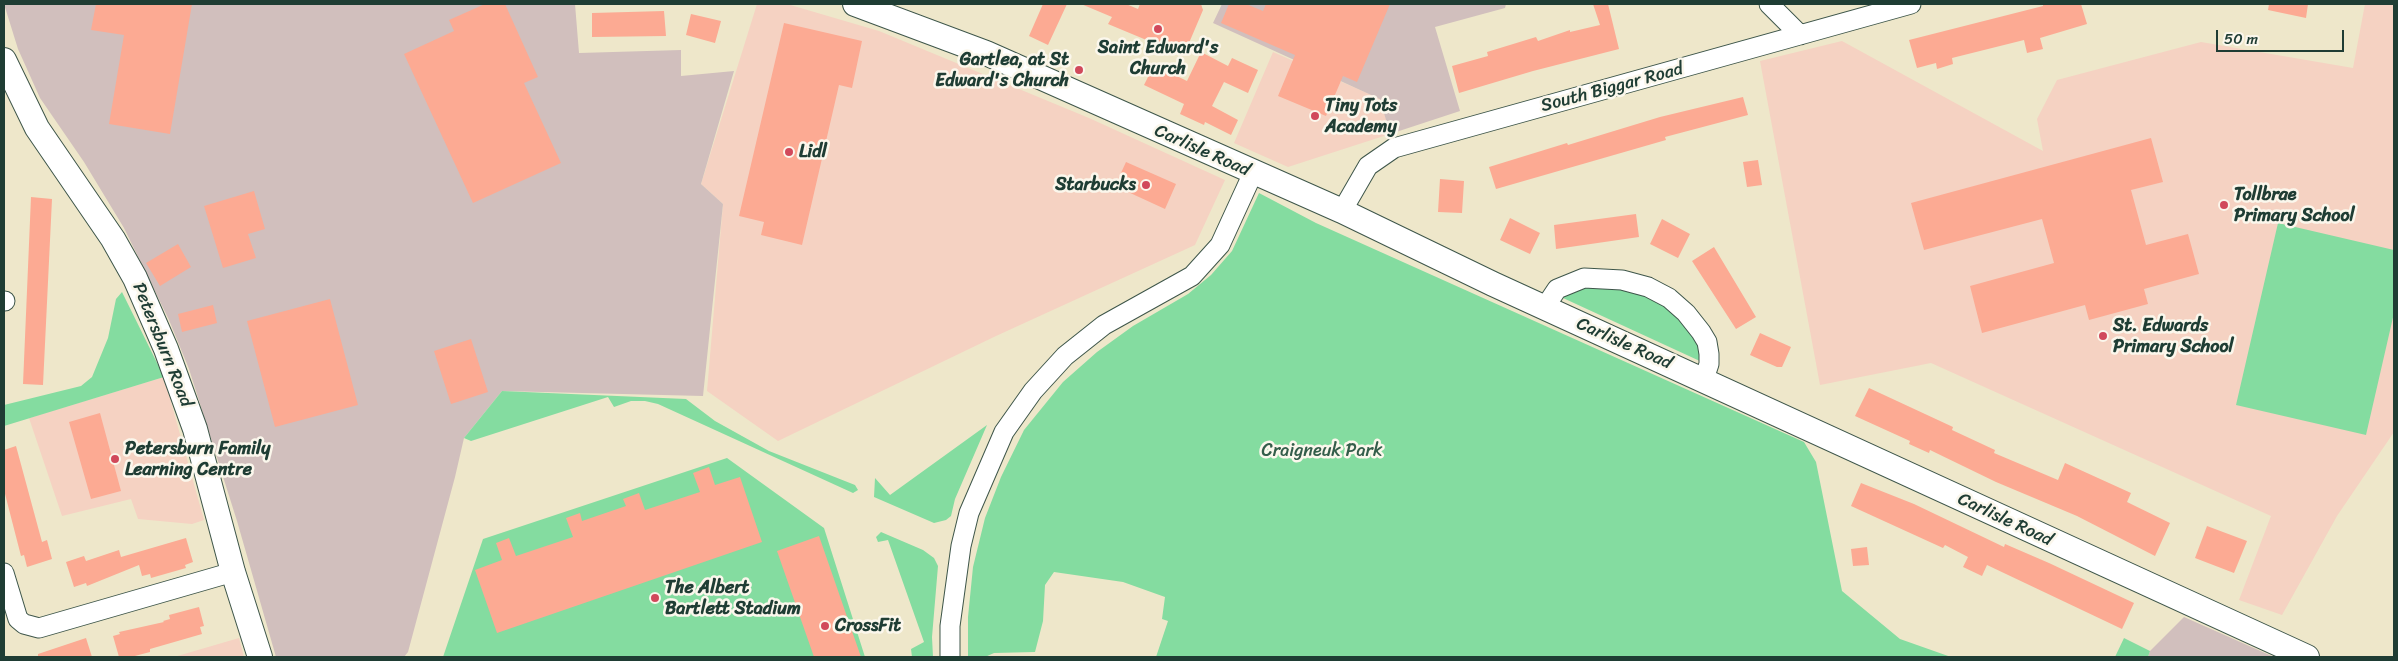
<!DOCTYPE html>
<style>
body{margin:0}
#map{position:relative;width:2398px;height:661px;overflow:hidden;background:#eee7ca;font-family:Sriracha,sans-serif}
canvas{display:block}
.frame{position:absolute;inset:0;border:5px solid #1f3d34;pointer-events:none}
.scale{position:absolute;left:2216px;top:30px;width:128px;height:22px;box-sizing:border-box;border:2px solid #1f3d34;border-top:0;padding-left:6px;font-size:15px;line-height:18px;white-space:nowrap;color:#1f3d34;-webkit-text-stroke:4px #fbf7ec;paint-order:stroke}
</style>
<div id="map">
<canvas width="2398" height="661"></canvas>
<div class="frame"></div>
<div class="scale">50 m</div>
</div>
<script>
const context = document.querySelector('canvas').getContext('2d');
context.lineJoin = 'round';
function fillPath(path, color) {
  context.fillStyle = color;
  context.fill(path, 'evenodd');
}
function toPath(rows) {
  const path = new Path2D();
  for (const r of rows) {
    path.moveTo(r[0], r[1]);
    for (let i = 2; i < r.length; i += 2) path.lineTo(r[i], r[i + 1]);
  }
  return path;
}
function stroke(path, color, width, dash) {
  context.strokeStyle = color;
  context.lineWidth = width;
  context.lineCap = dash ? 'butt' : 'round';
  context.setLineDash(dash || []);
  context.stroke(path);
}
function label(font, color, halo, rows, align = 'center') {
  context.font = font + ' Sriracha,sans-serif';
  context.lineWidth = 5;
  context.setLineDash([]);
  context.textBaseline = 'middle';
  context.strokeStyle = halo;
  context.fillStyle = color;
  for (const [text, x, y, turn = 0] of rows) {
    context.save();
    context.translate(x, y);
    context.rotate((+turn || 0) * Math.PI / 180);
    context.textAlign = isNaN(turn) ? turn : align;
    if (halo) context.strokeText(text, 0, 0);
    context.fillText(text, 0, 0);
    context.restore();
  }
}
fillPath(toPath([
 [757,4,787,4,879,31,1089,118,1225,180,1195,245,996,336,778,441,707,391,723,204,701,184],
 [2365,4,2394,4,2394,432,2337,516,2282,615,2239,600,2271,516,1931,363,1820,385,1760,61,1842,41,2043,151,2037,119,2057,80,2201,42,2353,68],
 [1273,52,1381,99,1390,134,1288,167,1234,143],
 [164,377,204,520,192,524,138,519,131,499,62,516,29,418],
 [239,638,244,657,174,657]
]), '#f5d2c2');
fillPath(toPath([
 [4,4,575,4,579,53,681,50,681,76,734,71,701,184,723,204,703,396,502,391,464,438,455,477,408,652,404,657,276,657,237,521,189,369,169,320,124,228,84,162,40,98,18,49],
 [1222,4,1506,4,1505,8,1435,27,1460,111,1390,134,1380,99,1213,23],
 [2184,617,2274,657,2148,657,2150,651]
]), '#d1bfbd');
fillPath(toPath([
 [1259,193,1316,223,1804,442,1816,462,1842,591,1900,639,1951,657,1156,657,1168,621,1162,619,1165,597,1123,582,1054,572,1045,585,1043,621,1035,652,994,653,985,657,968,657,968,617,973,567,985,518,1001,477,1024,430,1063,382,1097,352,1133,326,1188,294,1211,275,1232,251],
 [2278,223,2394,250,2394,313,2366,435,2236,405],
 [1604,284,1648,294,1678,315,1700,345,1702,362,1563,298,1564,295,1578,287],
 [122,292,164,377,4,426,4,405,81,386,92,377,108,338,116,299],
 [502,391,686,399,715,421,769,451,855,485,858,490,853,493,658,404,645,401,631,401,614,407,608,397,471,441,464,438],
 [987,425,955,499,951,516,946,520,934,523,874,497,875,478,890,495],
 [727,458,824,528,865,657,443,657,483,539],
 [881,532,923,550,934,558,938,566,932,637,933,657,912,657,911,649,924,642,888,540,878,542,876,537],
 [2124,638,2150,651,2148,657,2115,657]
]), '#84dca0');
fillPath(toPath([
 [96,4,192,4,170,134,109,124,124,35,91,30],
 [485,4,505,4,538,77,524,83,561,163,473,203,404,54,454,31,449,20],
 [1043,4,1067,4,1048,45,1029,36],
 [1081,4,1126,4,1138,9,1140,4,1201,4,1203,10,1186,50,1169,48,1144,39,1108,24,1112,17],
 [1229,4,1246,4,1263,11,1266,4,1390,4,1357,82,1343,76,1326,116,1278,96,1295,55,1221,23],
 [1593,4,1608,4,1619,49,1533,71,1459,93,1452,66,1488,56,1487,52,1536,37,1538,41,1570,30,1570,32,1600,25],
 [2043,4,2081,4,2087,24,2040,38,2043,49,2027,53,2024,40,1952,58,1953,64,1937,69,1936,63,1917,68,1909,40,2043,6],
 [2269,4,2308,4,2306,18,2268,10],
 [664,11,666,36,592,37,592,13],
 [691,14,721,21,715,43,686,35],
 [784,23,862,41,852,88,839,85,802,245,761,235,764,222,739,216],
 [1201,52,1228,66,1232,58,1258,70,1248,93,1224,82,1212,106,1238,120,1231,135,1205,122,1204,125,1180,114,1184,104,1144,85,1154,65,1187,81],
 [1743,97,1748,115,1665,137,1666,140,1496,189,1489,167,1567,143,1568,145,1660,117],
 [2151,138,2163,182,2131,190,2146,245,2188,234,2199,274,2144,289,2148,304,2089,320,2085,305,1982,333,1970,286,2054,263,2042,219,1924,250,1911,203],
 [1758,160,1762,185,1747,187,1743,162],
 [1126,162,1176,184,1165,209,1115,186],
 [1440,179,1464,181,1462,213,1438,212],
 [254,191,265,229,248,234,256,258,223,268,204,206],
 [31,197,52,199,43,385,23,384],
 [1636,214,1639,237,1556,249,1554,225],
 [1510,218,1540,233,1530,254,1500,240],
 [1662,219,1690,234,1678,258,1650,244],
 [178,244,191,267,160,286,146,263],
 [1714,247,1756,317,1736,329,1692,261],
 [330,299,358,405,275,427,247,321],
 [213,305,217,323,182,332,178,314],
 [1760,333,1791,347,1782,367,1777,367,1750,355],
 [471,339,488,392,451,404,434,351],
 [1869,388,1953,427,1952,430,1995,450,1994,453,2058,480,2065,463,2131,493,2127,502,2170,523,2155,556,2077,516,1996,482,1930,450,1929,453,1909,444,1910,441,1855,416],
 [100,413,121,491,91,499,69,422],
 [16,446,42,542,47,540,52,559,27,567,24,555,21,556,4,490,4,450],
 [709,467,715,485,740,477,762,542,497,633,475,570,502,560,496,543,509,538,516,556,573,537,566,518,580,513,582,521,626,506,623,499,639,493,645,510,700,492,693,473],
 [1861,483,1914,504,2004,547,2005,544,2049,563,2134,603,2122,629,1987,565,1982,576,1963,567,1968,557,1945,545,1943,548,1851,506],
 [2207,526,2247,541,2234,573,2195,558],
 [819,536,861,657,814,657,777,551],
 [186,538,193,562,185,565,186,568,151,578,150,574,142,576,139,565,87,586,86,583,74,587,66,562,84,556,86,561,119,550,121,557],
 [1867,547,1869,565,1853,566,1851,549],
 [199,607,204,626,200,627,202,634,150,649,150,652,131,657,119,657,113,636,120,634,119,632,164,622,163,621,170,619,169,615],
 [86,638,92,657,38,657,38,654]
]), '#fcaa93');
const minor = toPath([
 [1769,4,1800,35],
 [1342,211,1368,166,1394,148,1911,4],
 [4,301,5,301],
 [1545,307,1557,289,1584,278,1622,280,1648,287,1669,298,1686,313,1701,332,1707,342,1709,354,1709,364,1704,379],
 [4,573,18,619,24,624,39,628,233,572],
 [950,657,950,626,961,546,969,513,1004,432,1033,391,1065,356,1104,325,1192,276,1220,245,1253,173]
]);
const major = toPath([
 [855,4,986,53,1342,211,1493,284,2307,657],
 [4,60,37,128,113,239,135,278,166,349,195,429,233,572,260,657]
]);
stroke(minor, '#3e564a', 21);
stroke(major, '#3e564a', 26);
stroke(minor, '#fff', 19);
stroke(major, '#fff', 24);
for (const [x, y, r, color] of [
 [1158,29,5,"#d1495b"],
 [1079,70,5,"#d1495b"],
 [1315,116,5,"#d1495b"],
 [789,152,5,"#d1495b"],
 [1146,185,5,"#d1495b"],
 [2224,205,5,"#d1495b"],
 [2103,336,5,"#d1495b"],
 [115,459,5,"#d1495b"],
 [655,598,5,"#d1495b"],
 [825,626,5,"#d1495b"]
]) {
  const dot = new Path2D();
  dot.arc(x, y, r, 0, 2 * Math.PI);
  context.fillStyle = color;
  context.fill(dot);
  stroke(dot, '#fbf7ec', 2);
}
label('bold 18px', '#1f3d34', '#fbf7ec', [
 ["Saint Edward's",1158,48,"center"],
 ["Church",1158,69,"center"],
 ["Gartlea, at St",1069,60,"right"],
 ["Edward's Church",1069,81,"right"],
 ["Tiny Tots",1325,106],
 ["Academy",1325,127],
 ["Lidl",799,152],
 ["Starbucks",1136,185,"right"],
 ["Tollbrae",2234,195],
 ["Primary School",2234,216],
 ["St. Edwards",2113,326],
 ["Primary School",2113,347],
 ["Petersburn Family",125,449],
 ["Learning Centre",125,470],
 ["The Albert",665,588],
 ["Bartlett Stadium",665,609],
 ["CrossFit",835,626]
], 'left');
label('18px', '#1f3d34', '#fbf7ec', [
 ["South Biggar Road",1612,88,-15],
 ["Carlisle Road",1202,151,24],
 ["Carlisle Road",1624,344,24],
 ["Petersburn Road",162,345,68],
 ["Carlisle Road",2005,520,25]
]);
label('18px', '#335d4a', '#fbf7ec', [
 ["Craigneuk Park",1322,451]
]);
</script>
